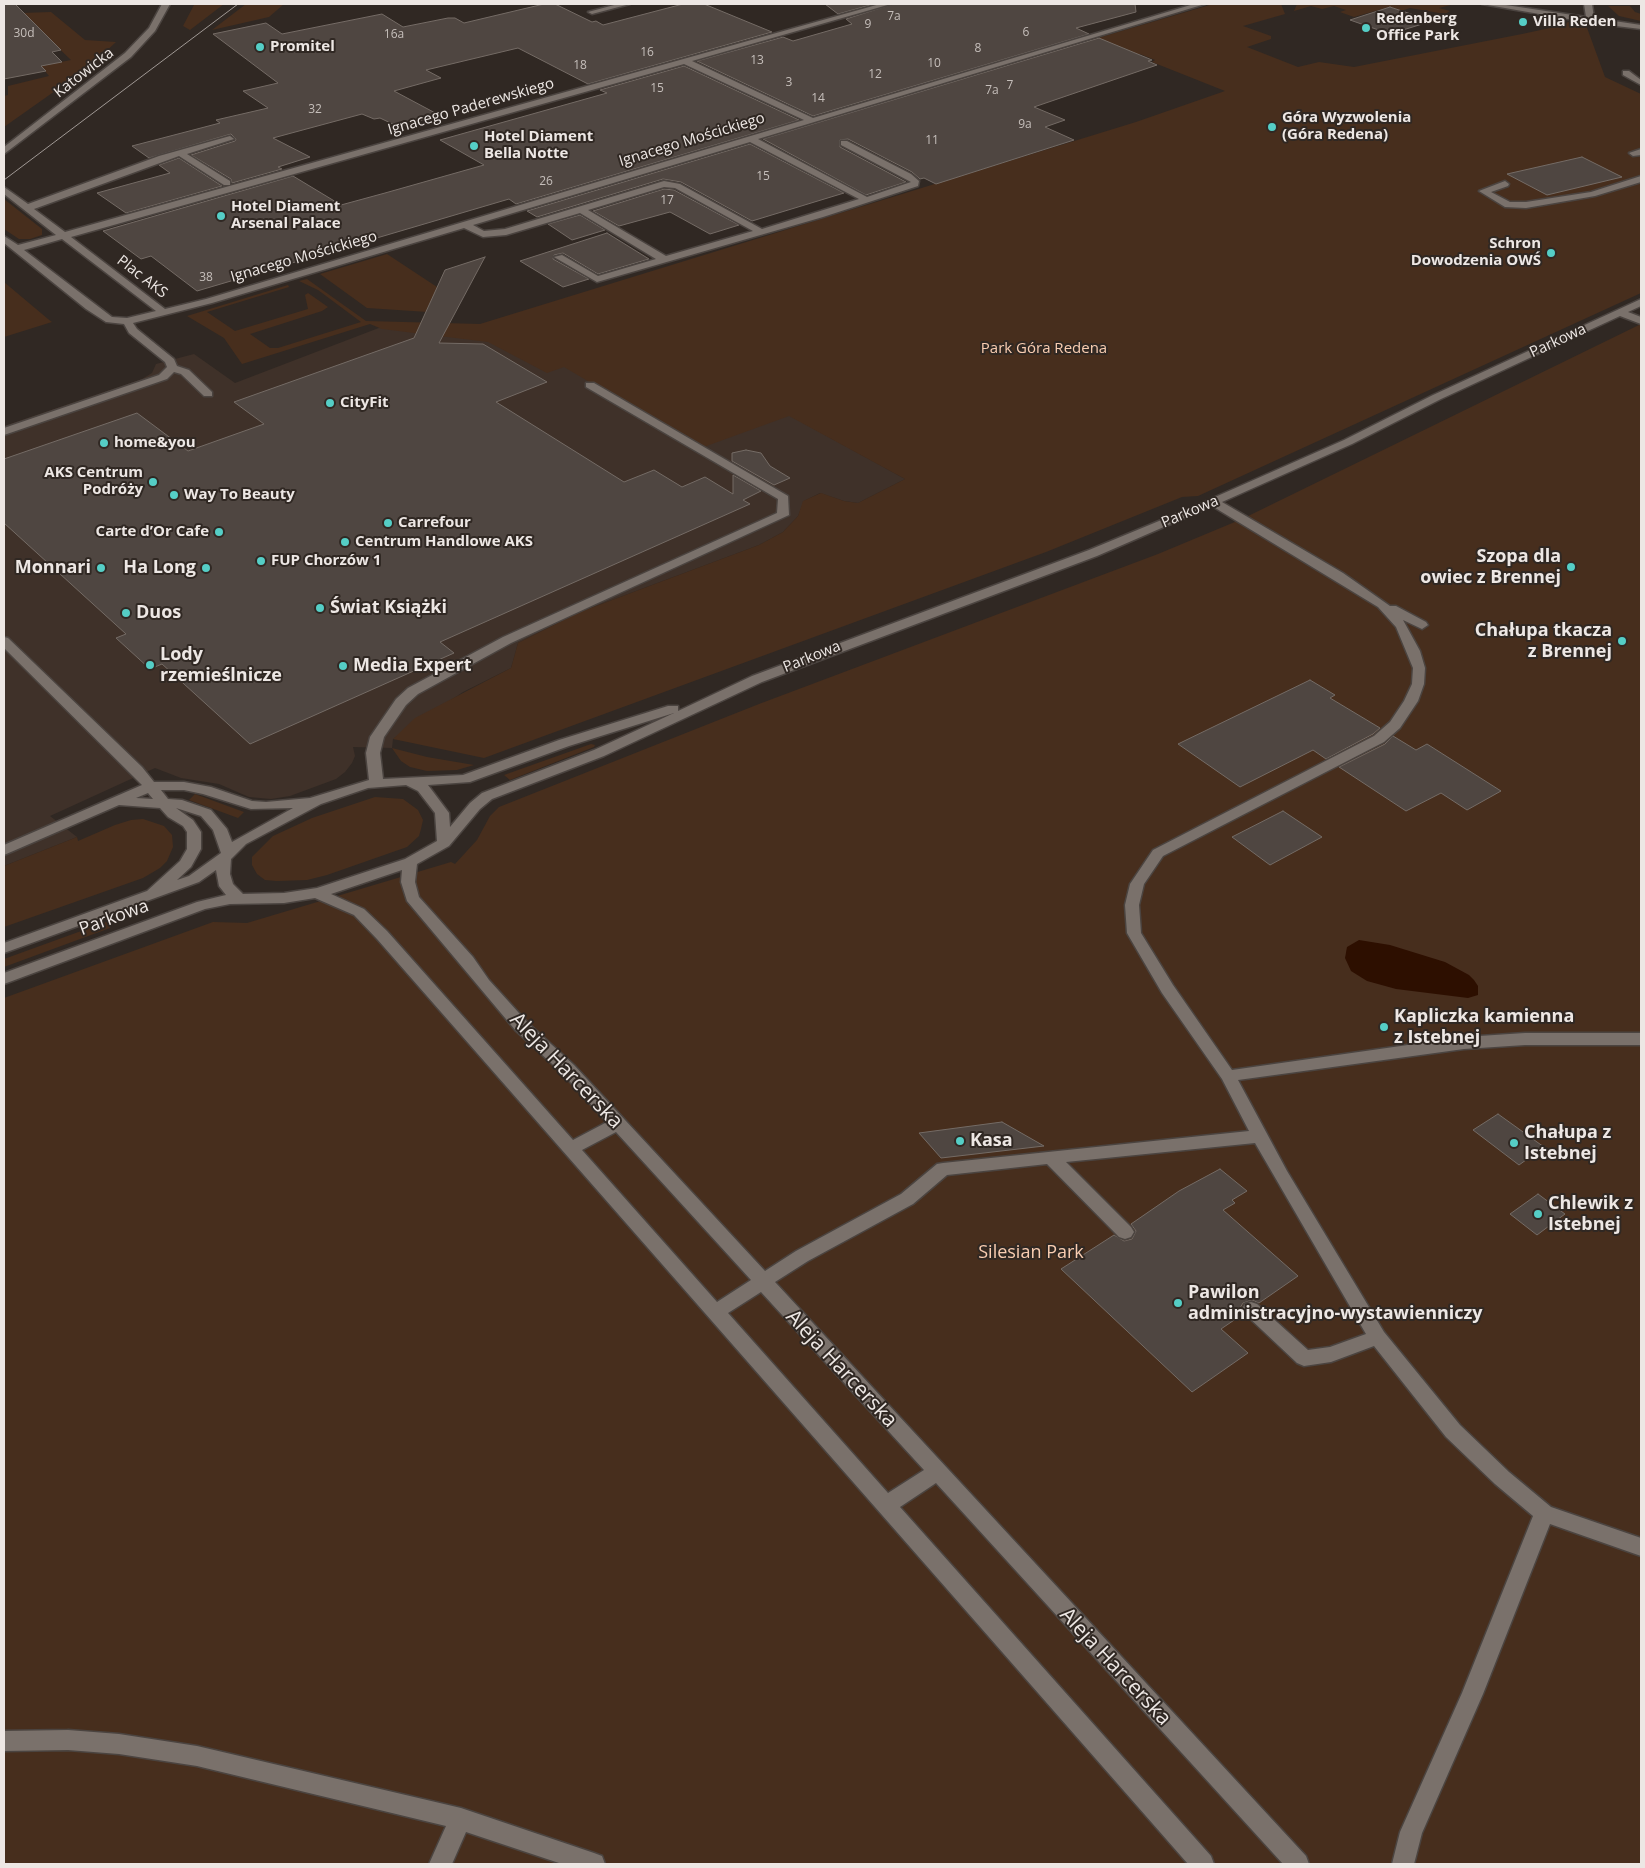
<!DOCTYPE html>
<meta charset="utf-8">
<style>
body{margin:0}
#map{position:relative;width:1645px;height:1868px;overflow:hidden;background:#302823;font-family:"Open Sans",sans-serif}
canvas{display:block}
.frame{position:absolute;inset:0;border:5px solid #ede7e4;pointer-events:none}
</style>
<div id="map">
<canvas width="1645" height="1868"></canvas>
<div class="frame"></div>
</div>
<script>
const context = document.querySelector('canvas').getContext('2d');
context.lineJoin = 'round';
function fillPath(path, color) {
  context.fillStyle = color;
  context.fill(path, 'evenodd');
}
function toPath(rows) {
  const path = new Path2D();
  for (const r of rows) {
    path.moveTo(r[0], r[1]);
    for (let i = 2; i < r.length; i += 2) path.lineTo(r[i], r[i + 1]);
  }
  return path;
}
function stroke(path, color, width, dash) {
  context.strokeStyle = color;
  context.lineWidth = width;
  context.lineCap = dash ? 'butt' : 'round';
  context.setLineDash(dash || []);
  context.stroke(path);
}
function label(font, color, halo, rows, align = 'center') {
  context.font = font + ' "Open Sans",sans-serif';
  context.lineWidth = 4;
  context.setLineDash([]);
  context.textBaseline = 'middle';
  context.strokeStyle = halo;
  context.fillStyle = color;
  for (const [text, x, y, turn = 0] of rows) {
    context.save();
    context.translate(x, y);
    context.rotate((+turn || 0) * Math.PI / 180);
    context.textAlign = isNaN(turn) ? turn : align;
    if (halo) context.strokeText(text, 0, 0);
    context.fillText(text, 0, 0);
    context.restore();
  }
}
fillPath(toPath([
 [384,326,458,330,789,415,905,479,858,503,844,501,820,493,804,501,798,516,783,532,759,545,580,612,518,643,511,668,463,692,393,739,392,748,353,747,355,756,352,763,345,772,336,779,290,796,271,799,249,797,219,784,181,778,155,768,50,816,77,837,4,866,4,426,142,379,152,373,156,364,194,354,235,383]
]), '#3f3129');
fillPath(toPath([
 [224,4,190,30,183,26,194,5],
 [246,4,284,4,269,17,212,30],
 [1213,4,1281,4,1285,14,1243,26,1271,36,1271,39,1247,47,1298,67,1319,62,1354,67,1522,34,1564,25,1568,22,1586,25,1605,77,1641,94,1641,293,1198,496,1182,497,1046,552,484,758,393,739,415,718,511,668,518,643,580,612,759,545,783,532,798,516,803,501,821,493,844,501,858,503,905,479,789,416,701,448,564,367,547,373,488,342,382,329,370,324,242,364,224,338,187,316,288,285,289,287,207,312,235,331,308,309,305,295,308,293,328,307,322,311,250,334,270,348,278,348,361,322,318,290,299,281,307,279,366,321,480,324,1136,122,1225,91,1152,62,1155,60,1140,54,1135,55,1091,40],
 [1297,4,1454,4,1439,8,1450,11,1445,14,1410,8,1401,11,1389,7,1354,17,1340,12,1346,10,1334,6,1322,9,1311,6,1294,11],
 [1608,6,1630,6,1635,12,1641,14,1641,21,1619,16],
 [51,12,85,40,116,42,89,67,4,127,4,96,8,95,8,86,49,76,41,66,71,60,22,13],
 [4,199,42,229,42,235,30,239,19,239,4,229],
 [387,254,437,287,428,312,367,308,320,274],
 [4,282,48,319,52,322,4,337],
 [1641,324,1641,1864,4,1864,4,998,213,922,247,923,451,862,455,864,477,840,490,816,499,807,759,704,1158,554,1242,519],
 [591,744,595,745,594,747,510,780,504,775],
 [392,748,427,757,474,765,457,770,427,771,410,767,401,761],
 [195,794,244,812,238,818,189,800],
 [375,797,403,799,418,810,423,820,421,829,419,836,407,847,327,875,307,880,277,881,265,880,257,874,252,865,252,857,273,836,312,818],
 [143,819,164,826,172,835,173,847,167,861,160,868,143,878,4,927,4,866,77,837,78,841,115,825,131,820],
 [106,922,109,923,110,928,4,967,4,959]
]), '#472e1d');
fillPath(toPath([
 [1359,940,1390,945,1445,962,1469,975,1474,980,1478,986,1478,995,1468,998,1396,989,1367,981,1351,971,1345,958,1347,947]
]), '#2d0f00');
const building = toPath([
 [4,4,15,4,61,50,52,52,62,62,41,66,46,71,4,79,4,4],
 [544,4,555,4,592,22,596,21,603,25,683,4,704,4,772,32,588,84,518,48,426,70,441,78,394,91,439,115,399,127,380,118,374,119,362,114,273,138,310,157,278,167,282,169,232,183,231,179,191,155,235,141,236,139,231,134,149,158,132,146,220,123,216,120,268,108,243,91,278,83,213,34,266,23,282,34,382,14,403,27,448,18,455,18,464,23,544,4],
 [825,4,874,4,838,14,825,4],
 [893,4,1135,4,1136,12,1076,28,1089,34,813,116,697,61,783,37,793,41,852,24,846,19,893,4],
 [1390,7,1432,21,1390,34,1350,20,1390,7],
 [1099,38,1152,60,1148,61,1157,65,1034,107,1065,120,1045,127,1074,140,936,184,924,178,920,179,912,172,848,139,840,140,840,147,906,182,866,195,763,139,1099,38],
 [684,66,799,120,516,204,509,199,197,291,151,256,141,259,103,231,293,176,341,205,385,193,484,165,440,140,607,93,600,90,684,66],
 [750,144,844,193,752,221,681,182,663,179,537,217,527,211,750,144],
 [1582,157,1622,177,1547,195,1507,174,1582,157],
 [179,158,222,186,126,213,97,193,170,173,159,165,179,158],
 [664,189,674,190,739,225,710,234,670,212,619,226,593,211,664,189],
 [580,215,605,230,572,240,548,224,580,215],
 [607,233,649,259,598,274,563,253,554,255,553,259,589,279,563,287,520,261,607,233],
 [485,257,439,343,483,344,547,382,496,402,624,482,654,470,682,487,705,477,733,494,733,475,761,491,743,500,750,504,440,642,454,653,250,744,162,664,150,669,116,638,126,634,4,523,4,459,137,413,188,451,264,424,234,402,414,338,445,270,485,257],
 [746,450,761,453,770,466,790,478,774,485,732,461,732,453,746,450],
 [1310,680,1335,695,1330,698,1380,728,1373,734,1326,759,1313,750,1240,787,1178,744,1310,680],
 [1393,736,1416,750,1427,744,1501,791,1467,810,1441,793,1406,811,1339,767,1385,744,1393,736],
 [1283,811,1322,837,1270,865,1232,837,1283,811],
 [1498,1114,1544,1147,1519,1165,1473,1130,1498,1114],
 [1002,1122,1044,1146,941,1158,919,1133,1002,1122],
 [1220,1169,1247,1191,1232,1200,1235,1203,1223,1210,1298,1276,1259,1303,1252,1300,1243,1303,1240,1308,1243,1314,1221,1329,1248,1353,1192,1392,1061,1269,1114,1235,1124,1241,1132,1239,1136,1231,1131,1224,1179,1191,1220,1169],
 [1538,1194,1565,1214,1537,1235,1510,1214,1538,1194]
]);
fillPath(building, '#4f4641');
stroke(building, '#746b65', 1);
const minor = toPath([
 [162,4,170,4,155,31,131,57,4,154,4,147,125,53,149,28,162,4],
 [618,4,630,4,592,14,588,12,618,4],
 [880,4,891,4,692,61,813,118,1194,4,1205,4,758,139,867,197,911,182,841,145,841,141,847,141,911,174,919,181,918,186,823,217,597,282,554,257,562,255,598,276,656,259,580,213,506,235,483,237,464,228,212,303,133,323,137,329,174,359,177,366,189,370,212,392,212,396,204,396,181,374,174,372,167,379,4,435,4,428,159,375,167,367,165,362,129,333,124,324,106,322,86,309,4,243,4,236,18,245,56,235,4,194,4,187,28,204,159,156,230,136,234,139,187,154,230,181,230,185,224,185,179,156,34,209,65,232,880,4],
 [684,64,804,120,206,299,165,309,71,237,684,64],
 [750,142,859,199,762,229,680,184,664,181,505,229,484,231,473,225,750,142],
 [664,187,675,188,753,231,666,256,588,210,664,187],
 [62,239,156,311,127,318,112,317,24,250,62,239],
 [1482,4,1499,4,1586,17,1584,4,1592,4,1594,18,1641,25,1641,29,1591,23,1482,4],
 [1623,71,1629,71,1641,80,1641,85,1623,75,1623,71],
 [1641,149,1641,155,1633,156,1629,153,1641,149],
 [1641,176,1641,182,1595,196,1526,208,1505,207,1479,191,1505,181,1509,184,1508,186,1491,192,1510,202,1526,202,1591,192,1641,176],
 [1641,299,1641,306,1628,312,1641,317,1641,324,1620,316,1441,399,1352,444,1222,502,1343,573,1390,606,1396,606,1426,622,1428,625,1422,629,1403,620,1420,651,1425,668,1424,684,1418,701,1400,728,1384,742,1163,856,1144,884,1139,905,1141,933,1173,985,1232,1070,1464,1037,1525,1033,1641,1033,1641,1045,1525,1045,1464,1049,1238,1080,1287,1171,1384,1332,1460,1425,1509,1472,1551,1507,1641,1538,1641,1556,1550,1524,1483,1694,1422,1833,1414,1864,1392,1864,1400,1832,1462,1693,1533,1516,1495,1484,1446,1437,1374,1346,1331,1362,1304,1366,1297,1363,1245,1314,1242,1309,1245,1304,1251,1302,1257,1304,1308,1350,1330,1347,1366,1334,1255,1143,1066,1162,1131,1227,1134,1232,1131,1237,1125,1239,1119,1237,1047,1164,947,1175,913,1204,808,1261,775,1282,1306,1856,1309,1864,1283,1864,936,1483,900,1507,1211,1856,1214,1864,1188,1864,377,939,354,915,315,898,284,903,230,904,205,909,4,984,4,973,197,902,226,895,219,886,216,870,199,882,4,953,4,943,147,891,180,861,187,849,187,832,183,826,168,817,160,808,119,805,4,855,4,845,142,785,4,648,4,637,8,638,142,767,154,782,184,782,211,787,252,801,266,802,310,798,369,780,366,753,370,737,396,699,408,688,503,637,777,513,778,499,586,387,586,383,594,383,788,496,789,515,511,643,418,694,406,705,384,737,380,753,383,779,463,775,559,740,668,706,678,706,678,711,752,676,1089,550,1188,509,1344,440,1433,395,1641,299],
 [1212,506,1378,607,1396,627,1413,668,1412,684,1404,701,1390,722,1374,736,1153,850,1130,884,1125,905,1127,933,1162,993,1222,1079,1249,1131,943,1163,937,1164,901,1194,796,1251,765,1271,574,1065,528,1023,489,980,473,957,419,897,415,882,417,864,449,846,480,809,492,799,604,756,762,682,1097,556,1212,506],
 [674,713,594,750,482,793,470,803,450,827,449,813,428,785,470,782,569,746,674,713],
 [406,785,418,791,435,813,437,841,405,859,317,888,284,893,243,894,233,884,230,874,231,859,246,844,321,804,368,788,406,785],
 [161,790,184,790,203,794,251,809,293,808,232,842,227,829,211,810,182,800,168,799,161,790],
 [148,793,153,799,136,798,148,793],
 [176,808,201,816,213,830,221,853,189,876,177,880,191,867,201,849,201,832,193,820,176,808],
 [402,870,401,882,407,901,516,1031,562,1073,607,1122,573,1140,387,931,364,909,331,894,402,870],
 [616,1132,751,1280,717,1302,582,1150,616,1132],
 [761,1292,924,1470,888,1493,728,1313,761,1292],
 [68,1730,119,1734,197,1746,461,1808,594,1853,602,1856,605,1864,562,1864,466,1832,452,1864,429,1864,446,1826,197,1766,119,1754,68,1750,4,1751,4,1731,68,1730]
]);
stroke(minor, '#4b4440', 3);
fillPath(minor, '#7a716b');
stroke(toPath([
 [4,180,238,4]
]), '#a09995', 1);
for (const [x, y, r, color] of [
 [1523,22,5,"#55cec6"],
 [1366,28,5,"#55cec6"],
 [260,47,5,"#55cec6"],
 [1272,127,5,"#55cec6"],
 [474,146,5,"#55cec6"],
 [221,216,5,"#55cec6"],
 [1551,253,5,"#55cec6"],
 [330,403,5,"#55cec6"],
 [104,443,5,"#55cec6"],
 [153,482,5,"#55cec6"],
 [174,495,5,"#55cec6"],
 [388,523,5,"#55cec6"],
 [219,532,5,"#55cec6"],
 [345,542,5,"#55cec6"],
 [261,561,5,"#55cec6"],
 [1571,567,5,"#55cec6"],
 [101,568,5,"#55cec6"],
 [206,568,5,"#55cec6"],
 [320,608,5,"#55cec6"],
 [126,613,5,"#55cec6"],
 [1622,641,5,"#55cec6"],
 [150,665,5,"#55cec6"],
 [343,666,5,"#55cec6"],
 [1384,1027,5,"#55cec6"],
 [960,1141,5,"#55cec6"],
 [1514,1143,5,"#55cec6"],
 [1538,1214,5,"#55cec6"],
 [1178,1303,5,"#55cec6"]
]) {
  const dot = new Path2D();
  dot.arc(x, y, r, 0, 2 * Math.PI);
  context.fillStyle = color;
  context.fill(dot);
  stroke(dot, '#302823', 2);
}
label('12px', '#c6bfbb', null, [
 ["7a",894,17],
 ["9",868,25],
 ["6",1026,33],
 ["30d",24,34],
 ["16a",394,35],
 ["8",978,49],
 ["16",647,53],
 ["13",757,61],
 ["10",934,64],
 ["18",580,66],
 ["12",875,75],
 ["3",789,83],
 ["7",1010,86],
 ["15",657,89],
 ["7a",992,91],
 ["14",818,99],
 ["32",315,110],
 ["9a",1025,125],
 ["11",932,141],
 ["15",763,177],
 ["26",546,182],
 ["17",667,201],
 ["38",206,278]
]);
label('bold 15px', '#ede7e4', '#302823', [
 ["Redenberg",1376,19],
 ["Office Park",1376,36],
 ["Villa Reden",1533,22],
 ["Promitel",270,47],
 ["Góra Wyzwolenia",1282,118],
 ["(Góra Redena)",1282,135],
 ["Hotel Diament",484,137],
 ["Bella Notte",484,154],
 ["Hotel Diament",231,207],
 ["Arsenal Palace",231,224],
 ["Schron",1541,244,"right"],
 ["Dowodzenia OWŚ",1541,261,"right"],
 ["CityFit",340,403],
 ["home&you",114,443],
 ["AKS Centrum",143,473,"right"],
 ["Podróży",143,490,"right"],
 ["Way To Beauty",184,495],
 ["Carrefour",398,523],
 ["Carte d’Or Cafe",209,532,"right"],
 ["Centrum Handlowe AKS",355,542],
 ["FUP Chorzów 1",271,561]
], 'left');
label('15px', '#ede7e4', '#302823', [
 ["Katowicka",84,73,-38],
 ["Ignacego Paderewskiego",471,107,-16],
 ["Ignacego Mościckiego",692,140,-17],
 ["Ignacego Mościckiego",304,257,-16],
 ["Plac AKS",142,277,38],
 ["Parkowa",1558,341,-25],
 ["Parkowa",1190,512,-23],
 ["Parkowa",812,657,-22]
]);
label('15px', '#f9cdb1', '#302823', [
 ["Park Góra Redena",1044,349]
]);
label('bold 18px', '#ede7e4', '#302823', [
 ["Szopa dla",1561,557,"right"],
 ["owiec z Brennej",1561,578,"right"],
 ["Monnari",91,568,"right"],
 ["Ha Long",196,568,"right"],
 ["Świat Książki",330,608],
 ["Duos",136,613],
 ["Chałupa tkacza",1612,631,"right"],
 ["z Brennej",1612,652,"right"],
 ["Lody",160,655],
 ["rzemieślnicze",160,676],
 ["Media Expert",353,666],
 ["Kapliczka kamienna",1394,1017],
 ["z Istebnej",1394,1038],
 ["Chałupa z",1524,1133],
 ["Istebnej",1524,1154],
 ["Kasa",970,1141],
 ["Chlewik z",1548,1204],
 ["Istebnej",1548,1225],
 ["Pawilon",1188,1293],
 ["administracyjno-wystawienniczy",1188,1314]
], 'left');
label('18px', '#ede7e4', '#302823', [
 ["Parkowa",114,918,-20]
]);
label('18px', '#f9cdb1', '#302823', [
 ["Silesian Park",1031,1253]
]);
label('21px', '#ede7e4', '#302823', [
 ["Aleja Harcerska",566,1071,46],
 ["Aleja Harcerska",841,1369,47],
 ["Aleja Harcerska",1115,1667,47]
]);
</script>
